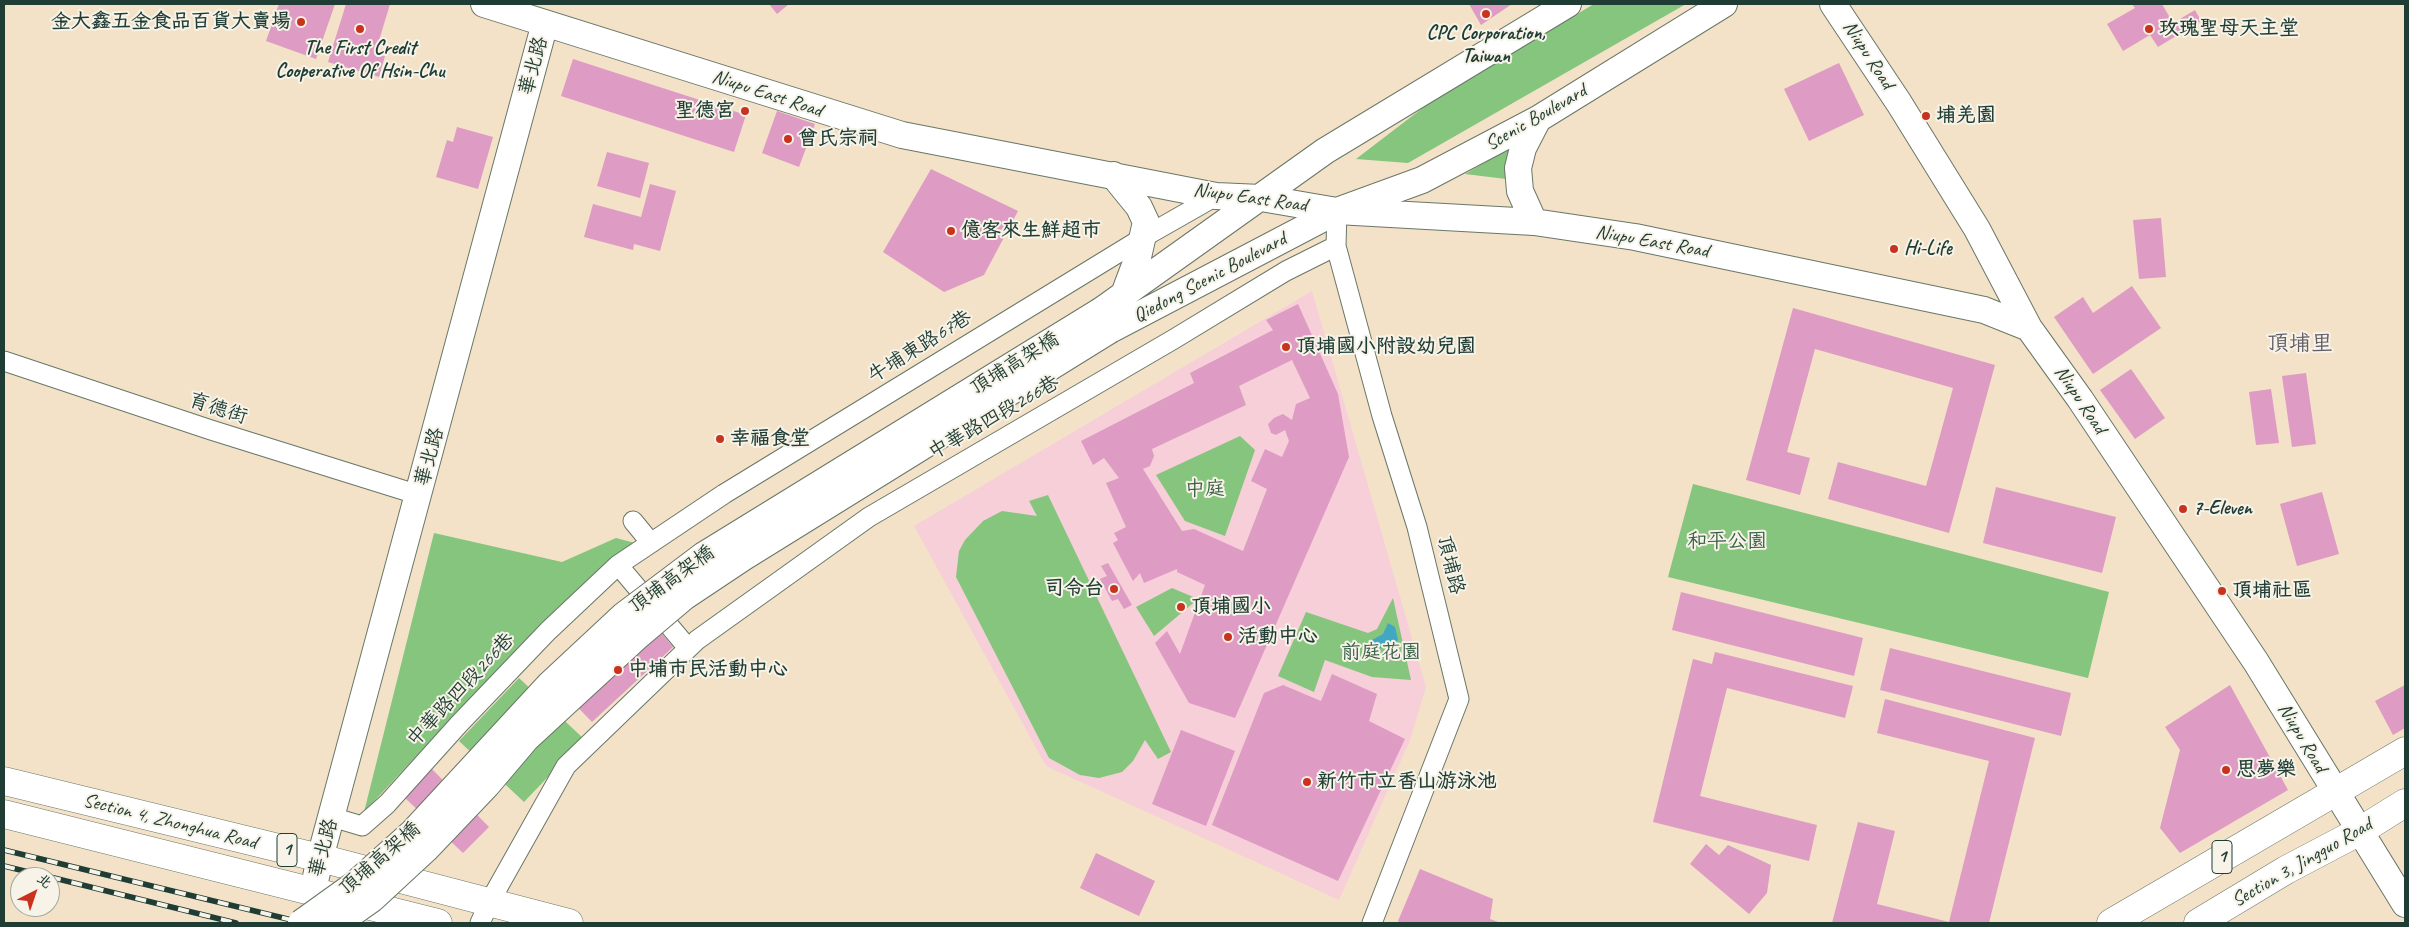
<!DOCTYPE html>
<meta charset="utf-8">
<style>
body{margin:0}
#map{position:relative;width:2409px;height:927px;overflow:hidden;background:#f3e2c7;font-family:Caveat,"LXGW WenKai TC",sans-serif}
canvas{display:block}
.frame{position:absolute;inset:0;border:5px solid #1f3d34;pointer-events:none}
.north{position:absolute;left:10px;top:867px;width:50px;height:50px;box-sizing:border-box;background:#f7f3e8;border:1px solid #a1aaa0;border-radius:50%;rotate:41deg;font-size:14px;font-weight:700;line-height:20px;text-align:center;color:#1f3d34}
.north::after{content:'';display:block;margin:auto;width:18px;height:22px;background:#c8321e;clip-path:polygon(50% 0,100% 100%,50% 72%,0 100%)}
</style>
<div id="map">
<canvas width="2409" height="927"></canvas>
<div class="frame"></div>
<div class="north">北</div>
</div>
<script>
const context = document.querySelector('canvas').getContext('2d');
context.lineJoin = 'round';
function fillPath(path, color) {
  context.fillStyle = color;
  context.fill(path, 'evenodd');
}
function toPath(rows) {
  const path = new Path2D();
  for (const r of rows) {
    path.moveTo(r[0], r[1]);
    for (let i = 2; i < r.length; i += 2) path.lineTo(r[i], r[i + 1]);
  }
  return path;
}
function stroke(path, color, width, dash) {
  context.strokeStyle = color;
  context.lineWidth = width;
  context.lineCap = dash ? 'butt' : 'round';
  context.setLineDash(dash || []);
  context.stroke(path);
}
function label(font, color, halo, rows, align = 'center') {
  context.font = font + ' Caveat,"LXGW WenKai TC",sans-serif';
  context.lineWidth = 4;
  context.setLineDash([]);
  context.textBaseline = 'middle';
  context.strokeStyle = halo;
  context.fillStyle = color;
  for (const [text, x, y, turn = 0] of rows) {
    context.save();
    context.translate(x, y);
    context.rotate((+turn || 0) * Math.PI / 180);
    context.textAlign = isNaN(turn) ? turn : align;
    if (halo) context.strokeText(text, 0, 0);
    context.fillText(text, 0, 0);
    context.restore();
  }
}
fillPath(toPath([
 [1312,291,1426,687,1410,740,1339,900,1046,766,914,526]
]), '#f6cfd8');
fillPath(toPath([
 [1594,4,1686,4,1408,163,1356,159,1437,97],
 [1510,148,1506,179,1465,174],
 [1240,436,1255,450,1225,536,1185,521,1156,475],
 [1693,484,2109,592,2088,678,1668,577],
 [1048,495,1171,752,1158,759,1145,740,1133,761,1122,772,1099,778,1080,775,1049,758,956,577,959,551,965,540,983,521,1002,511,1037,516,1029,501],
 [434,533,562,562,616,538,635,543,511,655,364,812],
 [1172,588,1198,599,1154,636,1136,607],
 [1393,598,1411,680,1372,677,1325,660,1314,692,1278,676,1306,612,1368,633,1377,629],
 [519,678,584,739,524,802,459,741]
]), '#85c57d');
fillPath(toPath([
 [1388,623,1395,627,1398,640,1393,646,1374,649,1371,645,1372,640,1383,634]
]), '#42a7c2');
fillPath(toPath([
 [279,4,335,4,316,59,266,41],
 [346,4,390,4,375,54,385,56,379,77,328,62],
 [769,4,789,4,777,14],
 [1469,4,1512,4,1481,25],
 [2132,4,2162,4,2173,23,2195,10,2201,21,2158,47,2150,35,2123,51,2107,24,2135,8],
 [573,59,746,115,734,152,561,96],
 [1839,63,1864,115,1809,141,1784,89],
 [777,111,815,124,799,167,762,153],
 [457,127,493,137,478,189,436,177,447,140,453,142],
 [607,152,649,163,640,198,597,186],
 [931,169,1018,211,984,275,944,292,883,252],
 [650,184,676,191,660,251,634,244,633,250,584,237,593,204,641,217],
 [2161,218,2166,277,2139,279,2133,220],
 [2132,286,2161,328,2093,374,2054,317,2083,297,2093,313],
 [1298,304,1338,394,1349,457,1235,718,1189,703,1155,643,1167,631,1180,654,1205,585,1177,572,1177,569,1144,583,1140,573,1133,581,1113,543,1118,540,1114,533,1126,527,1106,483,1119,478,1104,458,1093,465,1081,441,1194,383,1190,373,1273,330,1266,320],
 [1292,360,1310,398,1296,404,1292,420,1283,414,1274,418,1268,424,1271,433,1276,435,1285,430,1289,441,1282,457,1265,449,1251,481,1267,489,1243,551,1194,529,1182,531,1143,469,1150,466,1154,456,1152,449,1246,405,1239,386],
 [1793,308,1995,365,1949,533,1828,499,1838,462,1926,486,1953,388,1815,349,1787,452,1810,458,1800,495,1746,480],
 [2131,369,2165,418,2135,439,2100,390],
 [2306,373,2316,444,2292,447,2282,376],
 [2271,389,2279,443,2256,445,2249,392],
 [1996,487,2116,517,2102,573,1983,543],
 [2322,492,2339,554,2297,566,2280,504],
 [1108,563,1132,605,1124,609,1118,599,1112,601,1100,579,1107,576,1101,566],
 [1681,592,1863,638,1854,676,1672,630],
 [647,616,673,647,592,722,564,693],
 [1890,648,2071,693,2061,736,1880,690],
 [1399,649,1401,659,1389,661,1388,650],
 [1715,652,1853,686,1845,718,1727,688,1700,796,1817,825,1809,861,1653,822,1693,659,1712,664],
 [1332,674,1377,694,1369,721,1405,739,1338,881,1212,825,1264,693,1283,685,1321,701],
 [2230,685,2288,790,2180,853,2160,828,2180,750,2165,727],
 [2405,685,2405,728,2393,735,2375,701],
 [1885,699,2035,738,1989,923,1832,923,1858,822,1895,831,1877,904,1949,922,1989,761,1877,733],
 [1181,730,1235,751,1206,826,1152,804],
 [431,768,489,827,463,853,404,797],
 [1706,844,1719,855,1728,845,1771,865,1767,893,1749,914,1690,864],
 [1096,853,1155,881,1139,916,1080,888],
 [1420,869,1493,899,1490,919,1501,923,1400,923,1398,921]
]), '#de9bc3');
const street = toPath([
 [1337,211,1336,246,1382,416,1417,527,1459,699,1372,923],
 [4,361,211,430,419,495],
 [633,521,651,543],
 [618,565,688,648],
 [332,817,362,826,387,804,459,724,548,631,618,565,724,494,1144,237,1216,196],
 [480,923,489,903,566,766,697,640,869,517,1174,339,1286,271,1336,246]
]);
const secondary = toPath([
 [484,4,902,135,1216,196,1261,198,1337,211,1534,222,1635,237,1984,310,2029,328],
 [1833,4,1899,103,1977,229,2029,328,2080,399,2256,662,2405,904],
 [1113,175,1139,207,1146,222,1138,257,1123,297],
 [1534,222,1520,191,1518,168,1523,148,1538,119],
 [1102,310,1325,151,1568,4],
 [1110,330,1337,211,1422,180,1538,119,1724,4],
 [313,891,320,858,545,23]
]);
const primary = toPath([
 [4,781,320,858,569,923],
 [4,814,438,923],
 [2111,923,2405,751],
 [2198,923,2286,870,2360,831,2405,803]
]);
stroke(street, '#697767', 21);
stroke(secondary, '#697767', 28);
stroke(primary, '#697767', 29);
stroke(street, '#fff', 19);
stroke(secondary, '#fff', 26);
stroke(primary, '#fff', 28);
const rail = toPath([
 [4,850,304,923],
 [4,866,49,877],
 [50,877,236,923]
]);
stroke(rail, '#1f3d34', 5.5);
stroke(rail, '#f7f3e8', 4, [11]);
const secondaryBridge = toPath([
 [301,923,354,885,412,833,549,685,623,616,704,555,1102,310],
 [338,923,372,899,426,849,487,785,526,739,639,635,684,597,744,557,1110,330]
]);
stroke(secondaryBridge, '#697767', 28, []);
stroke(secondaryBridge, '#fff', 26);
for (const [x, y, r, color] of [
 [1486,14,5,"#c8321e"],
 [301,22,5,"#c8321e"],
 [360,29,5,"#c8321e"],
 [2149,29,5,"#c8321e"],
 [745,111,5,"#c8321e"],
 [1926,116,5,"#c8321e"],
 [788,139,5,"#c8321e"],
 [951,231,5,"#c8321e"],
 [1894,249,5,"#c8321e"],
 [1286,347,5,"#c8321e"],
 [720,439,5,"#c8321e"],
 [2183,509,5,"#c8321e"],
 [1114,589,5,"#c8321e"],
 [2222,591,5,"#c8321e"],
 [1181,607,5,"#c8321e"],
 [1228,637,5,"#c8321e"],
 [618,670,5,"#c8321e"],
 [2226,770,5,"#c8321e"],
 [1307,782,5,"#c8321e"]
]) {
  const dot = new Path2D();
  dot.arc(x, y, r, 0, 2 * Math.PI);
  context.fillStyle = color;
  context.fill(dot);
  stroke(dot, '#f7f3e8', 2);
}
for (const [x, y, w] of [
 [287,850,20],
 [2222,857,20]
]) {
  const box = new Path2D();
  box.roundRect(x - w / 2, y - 16.5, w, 33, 4);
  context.fillStyle = '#f7f3e8';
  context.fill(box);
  stroke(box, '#1f3d34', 1);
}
label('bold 19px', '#1f3d34', null, [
 ["1",287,850],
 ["1",2222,857]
]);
label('bold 20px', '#1f3d34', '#f7f3e8', [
 ["金大鑫五金食品百貨大賣場",291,22,"right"],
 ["玫瑰聖母天主堂",2159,29],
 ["CPC Corporation,",1486,34,"center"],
 ["Taiwan",1486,57,"center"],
 ["The First Credit",360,49,"center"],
 ["Cooperative Of Hsin-Chu",360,72,"center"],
 ["聖德宮",735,111,"right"],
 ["埔羌園",1936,116],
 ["曾氏宗祠",798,139],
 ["億客來生鮮超市",961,231],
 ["Hi-Life",1904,249],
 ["頂埔國小附設幼兒園",1296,347],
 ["幸福食堂",730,439],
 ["7-Eleven",2193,509],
 ["司令台",1104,589,"right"],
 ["頂埔社區",2232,591],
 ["頂埔國小",1191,607],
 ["活動中心",1238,637],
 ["中埔市民活動中心",628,670],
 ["思夢樂",2236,770],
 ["新竹市立香山游泳池",1317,782]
], 'left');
label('20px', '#1f3d34', '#f7f3e8', [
 ["Niupu Road",1868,55,57],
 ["華北路",534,66,-75],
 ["Niupu East Road",767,94,18],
 ["Scenic Boulevard",1536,118,-30],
 ["Niupu East Road",1250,198,8],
 ["Niupu East Road",1652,242,10],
 ["Qiedong Scenic Boulevard",1210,278,-28],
 ["牛埔東路67巷",920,347,-32],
 ["頂埔高架橋",1015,364,-32],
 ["Niupu Road",2080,400,56],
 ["育德街",218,409,18],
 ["中華路四段266巷",994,418,-30],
 ["華北路",430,457,-75],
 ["頂埔路",1450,565,76],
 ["頂埔高架橋",672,580,-36],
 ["中華路四段266巷",461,690,-47],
 ["Niupu Road",2302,738,59],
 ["Section 4, Zhonghua Road",170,822,14],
 ["華北路",324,848,-75],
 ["頂埔高架橋",380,859,-41],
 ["Section 3, Jingguo Road",2302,863,-30]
]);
label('20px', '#385f46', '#f7f3e8', [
 ["中庭",1205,490],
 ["和平公園",1727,542],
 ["前庭花園",1381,653]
]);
label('22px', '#625e66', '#f7f3e8', [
 ["頂埔里",2300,344]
]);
</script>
